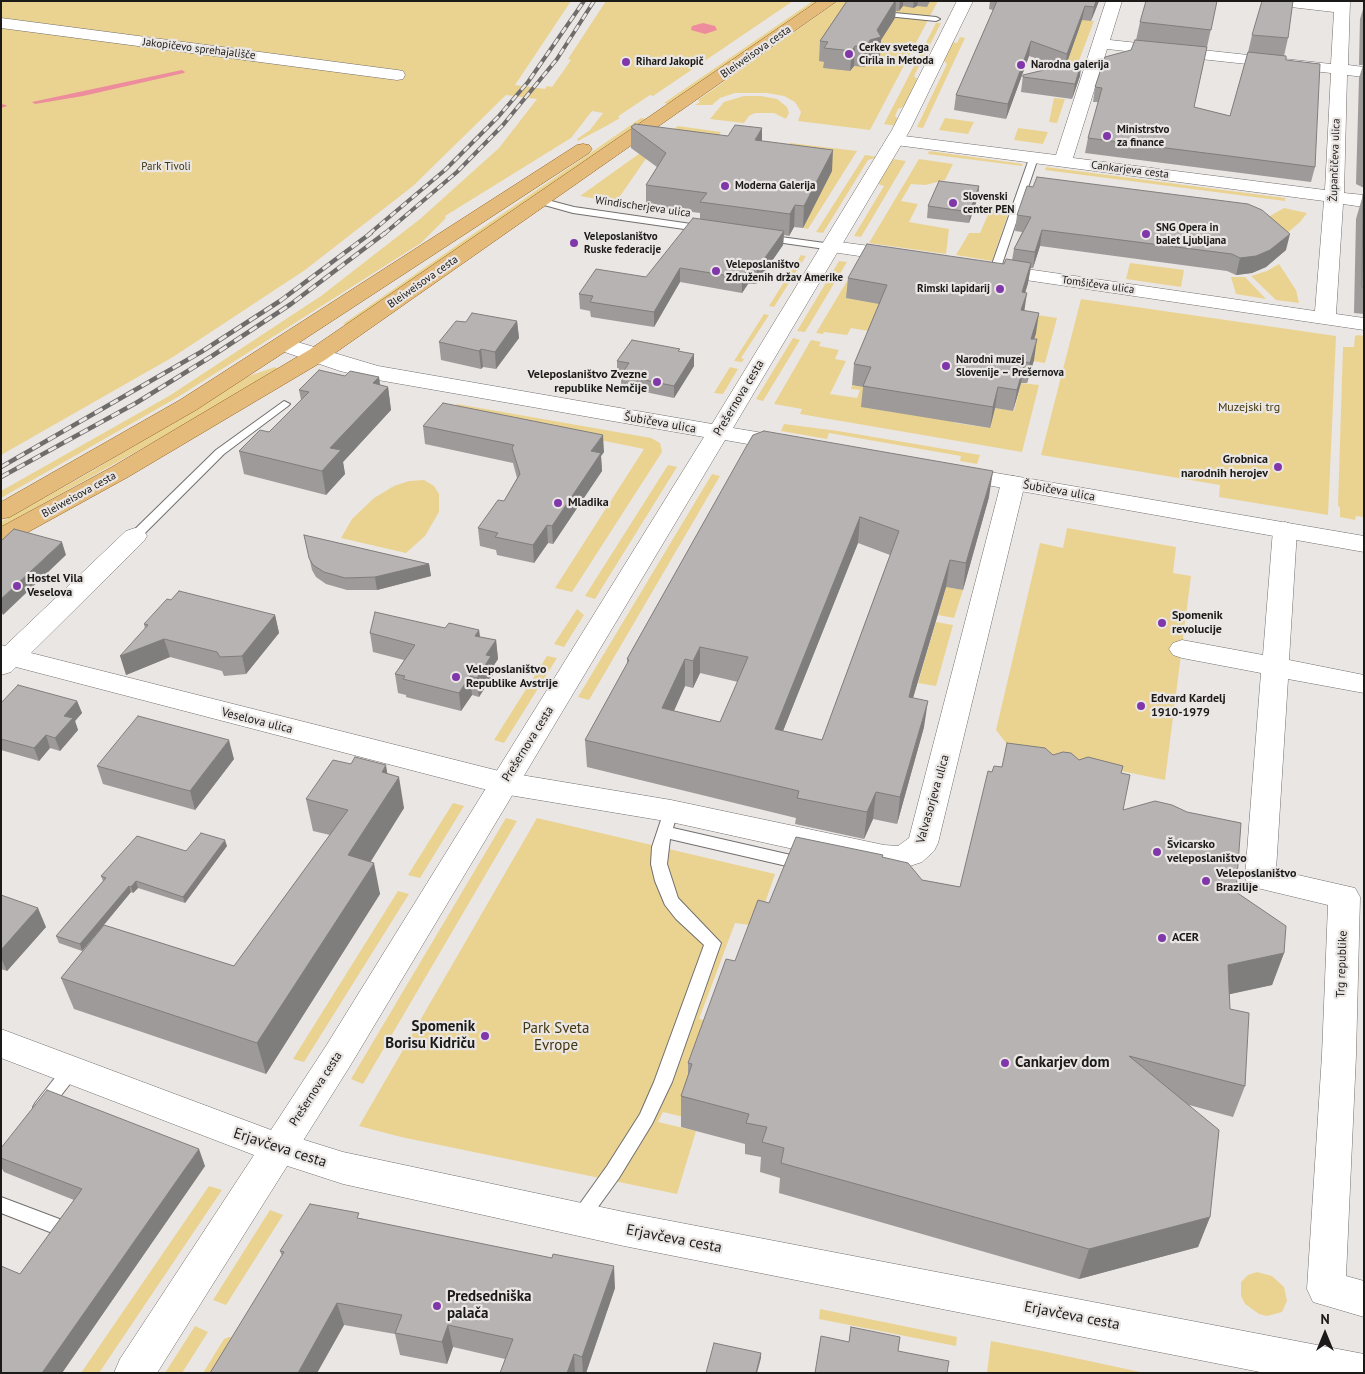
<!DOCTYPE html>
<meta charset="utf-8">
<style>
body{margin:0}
#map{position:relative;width:1365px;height:1374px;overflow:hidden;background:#eae6e4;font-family:"PT Sans",sans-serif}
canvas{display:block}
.frame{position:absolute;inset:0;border:2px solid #1b1a19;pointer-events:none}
.north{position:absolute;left:1300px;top:1309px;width:50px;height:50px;-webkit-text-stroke:4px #eae6e4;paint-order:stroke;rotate:0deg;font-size:14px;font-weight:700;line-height:20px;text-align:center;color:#1b1a19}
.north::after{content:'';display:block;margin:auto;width:18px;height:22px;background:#1b1a19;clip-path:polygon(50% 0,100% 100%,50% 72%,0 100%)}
</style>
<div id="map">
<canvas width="1365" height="1374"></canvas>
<div class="frame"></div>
<div class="north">N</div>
</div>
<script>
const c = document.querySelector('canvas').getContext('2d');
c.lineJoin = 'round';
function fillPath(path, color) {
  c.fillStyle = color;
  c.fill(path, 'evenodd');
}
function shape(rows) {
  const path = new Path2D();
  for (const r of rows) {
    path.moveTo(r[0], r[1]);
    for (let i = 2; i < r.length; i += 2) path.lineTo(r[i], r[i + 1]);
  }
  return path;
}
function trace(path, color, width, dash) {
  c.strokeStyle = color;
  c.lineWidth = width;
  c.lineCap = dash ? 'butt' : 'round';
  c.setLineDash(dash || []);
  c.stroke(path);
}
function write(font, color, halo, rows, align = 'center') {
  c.font = font + ' "PT Sans",sans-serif';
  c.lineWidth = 4.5;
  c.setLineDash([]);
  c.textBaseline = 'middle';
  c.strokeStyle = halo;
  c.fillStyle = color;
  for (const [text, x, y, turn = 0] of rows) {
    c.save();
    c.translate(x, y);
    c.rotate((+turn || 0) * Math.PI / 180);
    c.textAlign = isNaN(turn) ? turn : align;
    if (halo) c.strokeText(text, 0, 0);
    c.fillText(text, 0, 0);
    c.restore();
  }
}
const green = shape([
 [1,1,571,1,515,85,545,89,547,86,552,87,571,60,568,59,606,1,793,1,653,96,650,95,620,115,618,117,620,118,608,125,578,141,577,139,590,130,603,113,592,111,571,138,445,216,446,218,421,243,178,397,1,498,1,491,169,396,321,296,420,219,499,148,537,99,506,95,413,186,305,270,173,357,1,455],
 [813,1,818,1,669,104,664,103],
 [838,1,938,1,870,130,798,121,801,112,795,102,784,96,767,93,735,93,720,98,712,105,695,105,700,102,698,100],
 [1082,20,1094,21,1078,63,1067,71,1070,62,1064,61],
 [936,23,941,23,914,76,918,80,905,106,898,109,895,116,899,120,896,126,884,124],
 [960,37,965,38,923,128,917,127,947,64,943,60,952,42,957,43],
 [744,96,761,96,777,99,787,107,789,113,786,119,774,113,755,113,749,116,744,123,710,119,724,102],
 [1054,98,1065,99,1057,123,1049,122],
 [641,118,647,119,347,325,343,324],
 [945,118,974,122,968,134,939,130],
 [678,126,721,132,707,154,654,147,616,202,608,201,610,197,600,196,597,199,580,196],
 [1018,128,1048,132,1043,144,1014,140],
 [790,143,857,151,808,229,803,228,779,164],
 [929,151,1023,164,1022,166,928,154],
 [865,155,878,157,868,160,823,233,816,232],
 [893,159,906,161,861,237,854,236,884,186,878,184],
 [919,159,953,164,945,180,925,185,911,184,901,201,918,204,909,222,949,229,946,254,869,243],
 [1046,167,1285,198,1285,201,1045,170],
 [991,208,1009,211,992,261,956,255,969,233,980,233],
 [1284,208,1307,213,1300,222,1284,236,1258,223],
 [801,255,806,256,774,307,769,306],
 [839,261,847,262,805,332,797,331],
 [859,261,1028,286,983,291,874,332,851,328,847,335,824,332,823,334,816,333],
 [1130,263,1184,270,1181,287,1126,279],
 [1279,264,1296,290,1299,303,1276,300,1251,276,1267,271],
 [1231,277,1245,277,1266,299,1236,294],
 [1081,299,1336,336,1328,515,1219,497,1220,485,1041,455],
 [1024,313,1057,318,1045,363,1033,361],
 [764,314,769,315,741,358,744,359,742,362,734,361],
 [1358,335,1364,336,1364,517,1356,516,1355,520,1340,517,1340,508,1338,505,1343,347,1354,347,1355,336],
 [793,338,800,340,763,401,756,399],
 [811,340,821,342,819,346,839,350,835,359,846,361,830,394,857,398,860,390,851,389,852,385,869,388,956,423,989,428,995,408,1014,411,1021,383,1039,385,1022,452,800,414,802,409,774,404],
 [275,367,278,369,184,425,1,527,1,522,89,473,249,376],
 [730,367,738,369,723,394,714,393],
 [457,404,651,438,660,443,662,452,572,592,555,588,644,449,453,410],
 [784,424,838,431,980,455,977,464,960,461,961,456,829,433,827,439,781,431],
 [668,465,677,467,595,599,585,596],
 [712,474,720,476,589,700,578,697],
 [424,480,434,486,439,494,439,512,425,536,406,553,341,538,352,519,374,498,394,486,409,481],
 [1067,528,1176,547,1173,573,1191,576,1165,780,1010,748,996,730,1040,543,1063,548],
 [946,587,963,590,954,618,938,615],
 [577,609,584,615,564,647,554,644],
 [936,622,953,625,936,686,918,683],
 [547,656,557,658,504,743,494,740],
 [453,803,464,806,420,878,408,875],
 [506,818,517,821,363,1084,351,1079],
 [537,818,775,874,757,926,735,923,699,1019,713,1023,684,1117,663,1112,658,1122,696,1131,677,1194,401,1137,359,1126],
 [398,891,409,894,304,1062,293,1059],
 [209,1186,222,1190,99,1373,81,1373],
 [270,1210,283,1215,226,1305,213,1300],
 [1257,1272,1272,1276,1284,1287,1287,1301,1282,1312,1267,1316,1259,1314,1245,1304,1241,1296,1241,1282,1248,1275],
 [820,1309,957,1337,956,1346,819,1319],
 [195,1326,208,1332,182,1373,165,1373],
 [229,1337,232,1337,232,1373,203,1373,224,1339],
 [991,1341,1047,1352,1145,1373,987,1373]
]);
const water = shape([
 [703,23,715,26,717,30,705,34,691,30,692,26]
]);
const stream = shape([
 [182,70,185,72,184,73,83,96,35,104,32,102,182,70],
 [1,104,6,105,7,106,1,108,1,104]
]);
const lane = shape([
 [874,11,936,17,940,19,936,21,877,15,874,15,874,11],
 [1030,156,1038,158,1000,270,995,273,991,272,990,270,1030,156],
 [540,198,574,207,705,226,710,229,705,232,573,213,537,203,537,199,540,198],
 [766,235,832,244,837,247,832,250,763,240,761,238,766,235],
 [284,401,290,404,288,406,224,454,139,539,131,539,129,536,131,533,216,450,284,401],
 [671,806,676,807,678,811,673,828,804,858,809,860,812,864,809,868,804,870,670,839,667,864,678,898,721,943,672,1082,652,1124,619,1178,585,1225,578,1227,571,1225,569,1219,607,1166,640,1114,654,1082,704,945,676,919,665,905,655,881,651,864,652,847,664,811,666,807,671,806],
 [71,1063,77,1065,80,1070,77,1075,48,1112,42,1115,36,1112,33,1107,36,1102,65,1065,71,1063],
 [1,1197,62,1220,64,1226,62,1232,55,1234,1,1213,1,1197]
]);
const street = shape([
 [1106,1,1122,1,1110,40,1331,64,1334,12,1282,6,1274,1,1350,1,1348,65,1364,67,1364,77,1347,75,1344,193,1364,195,1364,207,1343,204,1336,314,1364,318,1364,330,985,274,982,270,985,266,992,264,1315,311,1324,201,896,145,890,144,887,140,890,136,896,135,1056,155,1106,1],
 [1107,49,1331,73,1325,190,1073,158,1107,49],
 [1,18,397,70,403,71,405,75,403,79,397,80,1,28,1,18],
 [832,241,900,250,907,252,910,256,907,260,900,262,825,251,822,247,825,243,832,241],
 [1013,476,1021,478,1025,483,938,843,934,851,922,862,898,870,884,869,671,822,503,794,16,667,11,672,1,675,1,645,5,646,126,531,135,528,144,531,147,536,144,541,31,653,503,772,671,800,884,845,898,846,909,838,1001,483,1005,478,1013,476],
 [1285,522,1294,525,1297,530,1289,660,1364,675,1364,693,1288,679,1276,870,1355,888,1360,897,1356,1055,1346,1276,1364,1281,1364,1317,1313,1302,1307,1289,1322,1055,1328,905,1249,886,1245,878,1261,673,1182,658,1173,655,1169,649,1173,643,1182,640,1263,655,1273,530,1276,525,1285,522],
 [279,1132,343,1152,624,1212,1364,1354,1364,1373,1265,1373,624,1246,343,1184,266,1159,261,1148,266,1137,279,1132]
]);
const secondary = shape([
 [957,1,973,1,910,130,733,428,787,437,795,439,799,444,795,449,787,451,725,440,350,1066,157,1373,114,1373,120,1359,254,1155,1,1058,1,1029,271,1130,326,1046,704,437,378,380,340,371,276,349,273,344,276,339,284,338,378,366,712,424,892,130,957,1],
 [955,466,1364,536,1364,552,947,478,943,473,947,468,955,466]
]);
const primary = shape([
 [818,1,837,1,325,360,128,477,10,542,1,545,1,527,112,467,309,350,818,1],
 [583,144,589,145,592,149,589,153,196,410,10,517,1,519,1,502,180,400,577,145,583,144]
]);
const railFar1 = shape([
 [369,234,445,170,498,117,528,82,584,1],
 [384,234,457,172,503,125,557,59,594,1]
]);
const rail = shape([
 [1,467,201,352,280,301,371,233],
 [1,477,136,403,212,356,291,304,385,233]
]);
const wall = shape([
 [847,1,930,1,927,7,917,6,913,8,903,6,899,11,896,11,895,18,881,40,880,56,869,59,864,67,854,66,850,71,823,68,824,62,819,61,820,41],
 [990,1,1099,1,1091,21,1082,20,1066,65,1080,76,1072,99,1021,92,1023,75,1059,66,1029,56,1006,119,954,110,956,95,993,10,989,9],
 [1217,1,1194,107,1230,116,1248,52,1252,35,1288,38,1284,56,1315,167,1311,182,1085,153,1088,138,1098,102,1093,102,1095,87,1131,50,1136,40,1140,22],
 [1364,6,1364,188,1356,184,1359,78,1363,65,1359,65,1360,19],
 [631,127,762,141,832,171,803,228,794,227,789,236,784,235,783,245,756,284,748,284,742,293,680,282,654,327,591,317,590,311,580,309,579,294,646,277,700,219,700,213,646,206,646,185,657,167,631,148],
 [979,186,978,197,969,223,927,218,928,206],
 [1363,195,1364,195,1364,314,1354,313,1356,219],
 [1017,215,1286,250,1266,267,1252,273,1236,275,1227,271,1040,246,1033,268,1031,268,1028,283,1025,293,1024,310,1036,333,1034,339,1034,360,1027,383,1021,383,1013,411,995,408,990,428,861,407,863,387,852,385,854,364,879,304,846,298,848,278,1004,264,1012,260,1014,249,1022,232,1015,231],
 [517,321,519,338,496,369,483,367,481,369,441,360,439,342,466,322],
 [680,352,694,354,694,366,674,398,621,387,621,375,622,373,617,372,617,361],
 [345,376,379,377,380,385,388,387,391,410,343,462,345,474,326,495,244,474,239,451,269,432,301,400,299,390],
 [423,426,604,452,601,456,602,471,553,544,548,543,534,563,497,555,496,550,480,546,478,528,504,501,517,478,513,463,425,444],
 [753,435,989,497,963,590,946,587,913,698,924,727,897,824,873,819,864,839,795,824,796,818,587,767,585,740,627,664,627,659],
 [858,543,890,555,822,740,783,731],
 [700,673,738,682,720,722,674,711,685,686,693,688],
 [304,535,429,564,431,576,377,590,347,590,326,584,316,577,312,570],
 [275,615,279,633,246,674,224,676,222,671,170,657,126,675,145,629,144,624],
 [445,628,479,630,480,637,496,640,498,659,492,668,493,675,479,697,472,695,461,711,406,697,406,695,398,693,395,674,404,660,373,652,370,633],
 [77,701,82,713,75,721,78,730,60,751,50,748,39,761,1,750,1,703],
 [1053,755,1079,760,1121,773,1123,810,1236,892,1284,953,1272,985,1229,994,1230,1009,1245,1086,1233,1117,1189,1105,1210,1217,1198,1247,1079,1279,779,1193,780,1178,760,1172,761,1157,745,1154,745,1144,681,1127,681,1096,688,1075,688,1063,735,961,769,903,883,857,922,880,960,887,992,772,1002,767],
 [234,759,195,810,103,784,97,766],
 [387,774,404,808,370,862,380,894,266,1074,74,1009,61,978,99,931,82,951,59,943,56,936,103,881,101,876,186,851,227,846,185,903,138,888,133,893,131,892,104,925,234,966,330,835,313,831,306,799],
 [1,895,46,927,7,971,1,969],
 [1,1148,205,1166,62,1373,1,1373,20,1274,74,1200,4,1172,1,1167],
 [360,1218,615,1288,586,1373,500,1373,505,1359,453,1347,447,1364,400,1355,395,1334,344,1325,317,1373,210,1373,282,1256,280,1251]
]);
const shadedWall = shape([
 [895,1,896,1,895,18,881,40,880,56,869,59,864,67,866,47],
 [900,1,903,1,903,6,899,11],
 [914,1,918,1,917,6,913,8],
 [1096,1,1099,1,1091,21,1094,7],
 [1085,6,1082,20,1065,68,1067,54],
 [1031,41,1029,56,1006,119,1008,104],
 [855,46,854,66,850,71,852,51],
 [1082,61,1080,76,1072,99,1075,84],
 [762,128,762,149,755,140],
 [833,150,832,171,803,228,804,206],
 [979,186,978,197,969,223,970,212],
 [795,205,794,227,789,236,790,214],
 [1042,230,1040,246,1033,268,1035,252],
 [784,231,783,245,756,284,757,269],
 [1290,234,1286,250,1266,267,1252,273,1236,275,1240,258],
 [1031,263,1028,283,1019,313,1022,292],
 [680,268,680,282,654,327,654,312],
 [748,269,748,284,742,293,742,278],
 [1027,293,1024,313,1021,310],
 [1039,313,1036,333,1028,359,1031,339],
 [517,321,519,338,496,369,495,352],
 [1037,339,1034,360,1027,383,1030,363],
 [481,349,483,367,481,369,479,351],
 [694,354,694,366,674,398,674,386],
 [1025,362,1021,383,1013,411,1017,390],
 [379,377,381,394,388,387,391,410,343,462,345,474,326,495,322,471,330,448,373,383],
 [998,387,995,408,990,428,993,407],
 [603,435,604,452,601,456,602,471,553,544,552,526,591,451],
 [993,471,989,497,963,590,966,563],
 [860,517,858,543,773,756,775,729],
 [547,525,548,543,534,563,533,545],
 [62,542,66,555,3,615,1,611,1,599],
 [950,560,946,587,910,708,909,697,913,681],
 [429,564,431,576,377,590,375,577],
 [275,615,279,633,246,674,242,656],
 [479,630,481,648,475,636],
 [164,639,170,657,126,675,120,656],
 [496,640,498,659,492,668,493,675,479,697,477,678,486,655],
 [700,647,700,673,693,688,693,661],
 [685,659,685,686,663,735,662,708],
 [470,676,472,695,461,711,459,693],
 [77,701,82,713,75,721,78,730,60,751,55,738,64,716],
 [928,701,924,727,897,824,900,797],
 [46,735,50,748,39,761,34,748],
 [229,740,234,759,195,810,190,791],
 [386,765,390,790,399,777,404,808,355,887,348,855,382,772],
 [876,792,873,819,864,839,867,812],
 [225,840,227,846,185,903,183,897],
 [374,863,380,894,266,1074,257,1043],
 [136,881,138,888,133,893,131,887],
 [129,886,131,892,82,951,80,944],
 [38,908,46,927,7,971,1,958,1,950],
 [1284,953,1272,985,1217,997,1228,965],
 [199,1149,205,1166,62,1373,42,1373],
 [1210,1217,1198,1247,1079,1279,1089,1249],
 [614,1266,615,1288,586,1373,583,1373,582,1357],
 [337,1303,344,1325,317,1373,298,1373],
 [448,1325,453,1347,447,1364,442,1342],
 [761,1353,761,1358,757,1373,756,1373],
 [574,1354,575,1373,567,1373]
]);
const building = shape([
 [847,1,895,1,877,30,881,37,870,40,866,47,855,46,852,51,824,48,828,42,820,41,847,1],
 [997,1,1096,1,1094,7,1085,6,1067,54,1031,41,1008,104,956,95,997,1],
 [1146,1,1217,1,1211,30,1140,22,1146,1],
 [1262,1,1293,1,1288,38,1252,35,1262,1],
 [1135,40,1207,47,1194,107,1230,116,1248,52,1286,56,1286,60,1320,64,1315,167,1088,138,1102,88,1095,87,1105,57,1131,50,1135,40],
 [1082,61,1075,84,1023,77,1023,75,1082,61],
 [635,124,728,136,735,125,762,128,755,140,833,150,804,206,795,205,790,214,700,202,707,193,646,185,666,153,631,127,635,124],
 [1037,177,1248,204,1262,210,1290,234,1270,250,1256,256,1240,258,1232,254,1042,230,1035,252,1014,249,1031,217,1017,215,1027,186,1033,187,1037,177],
 [939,181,979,186,970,212,928,206,939,181],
 [1363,195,1364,195,1364,288,1362,287,1363,195],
 [693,218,784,231,757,269,748,269,742,278,680,268,654,312,590,302,593,296,579,294,596,269,646,277,693,218],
 [867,244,1004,264,1006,259,1031,263,1022,292,1027,293,1021,310,1039,313,1031,339,1037,339,1030,363,1025,362,1017,390,998,387,993,407,863,386,871,367,854,364,887,285,848,278,867,244],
 [472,313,517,321,495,352,481,349,479,351,439,342,456,321,466,322,472,313],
 [632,340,680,349,678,351,694,354,674,386,621,375,629,363,617,361,632,340],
 [319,370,345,376,350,371,379,377,373,383,388,387,330,448,341,450,322,471,239,451,260,430,269,432,309,392,299,390,319,370],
 [443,403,603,435,591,451,601,453,552,526,547,525,533,545,495,537,498,533,478,528,498,500,504,501,520,474,512,448,514,445,423,426,443,403],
 [764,431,993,471,966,563,950,560,913,681,909,697,928,701,900,797,876,792,867,812,797,798,799,791,585,740,629,660,627,659,746,447,753,435,764,431],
 [860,517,899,531,822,740,775,729,860,517],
 [700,647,748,657,720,722,662,708,685,659,693,661,700,647],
 [14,529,62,542,1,599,1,541,14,529],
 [304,535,429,564,375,577,345,578,324,572,313,565,309,558,304,535],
 [179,591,275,615,242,656,220,657,217,652,164,639,120,656,148,625,144,624,167,599,171,600,179,591],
 [375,612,445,628,449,623,479,630,475,636,496,640,486,655,491,656,477,678,470,676,459,693,403,679,405,676,395,674,415,645,370,633,375,612],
 [18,685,77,701,64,716,73,718,55,738,46,735,34,748,1,739,1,703,18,685],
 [138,716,229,740,190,791,97,766,138,716],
 [1007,743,1045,748,1053,755,1063,752,1071,753,1079,760,1088,757,1123,766,1121,773,1130,775,1123,810,1155,801,1172,805,1187,812,1241,823,1236,892,1286,926,1284,953,1228,965,1230,1009,1249,1013,1245,1086,1129,1056,1219,1130,1210,1217,1089,1249,781,1163,784,1148,762,1142,767,1127,746,1123,749,1114,681,1096,692,1064,688,1063,726,959,735,961,758,900,769,903,796,837,883,855,882,857,908,863,922,880,960,887,988,771,992,772,994,766,1002,767,1007,743],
 [355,757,386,765,382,772,399,777,348,855,374,863,257,1043,61,978,104,925,234,966,348,810,306,799,333,760,351,764,355,757],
 [201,833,225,840,183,897,136,881,131,887,129,886,80,944,56,936,106,878,101,876,137,836,186,851,201,833],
 [1,895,38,908,1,950,1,895],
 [47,1090,199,1149,42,1373,1,1373,1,1266,20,1274,82,1189,1,1158,1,1148,47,1090],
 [310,1204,359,1213,357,1218,552,1258,553,1254,614,1266,582,1357,574,1354,567,1373,500,1373,513,1339,448,1325,442,1342,395,1333,402,1315,337,1303,298,1373,210,1373,284,1252,280,1251,310,1204],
 [851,1327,900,1337,898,1351,949,1361,947,1373,815,1373,821,1336,849,1342,851,1327],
 [714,1343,761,1353,756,1373,706,1373,714,1343]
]);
const markers = [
 [849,54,5,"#7f37aa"],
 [626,62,5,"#7f37aa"],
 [1021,65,5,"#7f37aa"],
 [1107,136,5,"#7f37aa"],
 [725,186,5,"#7f37aa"],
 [953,203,5,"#7f37aa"],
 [1146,234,5,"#7f37aa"],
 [574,243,5,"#7f37aa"],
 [716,271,5,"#7f37aa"],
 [1000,289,5,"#7f37aa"],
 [946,366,5,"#7f37aa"],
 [657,382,5,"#7f37aa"],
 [1278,467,5,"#7f37aa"],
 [558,503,5,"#7f37aa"],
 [17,586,5,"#7f37aa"],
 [1162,623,5,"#7f37aa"],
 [456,677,5,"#7f37aa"],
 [1141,706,5,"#7f37aa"],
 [1157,852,5,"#7f37aa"],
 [1206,881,5,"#7f37aa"],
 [1162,938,5,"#7f37aa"],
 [485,1036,5,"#7f37aa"],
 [1005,1063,5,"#7f37aa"],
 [437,1306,5,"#7f37aa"]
];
const farPoinames = [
 ["Cerkev svetega",859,48],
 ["Cirila in Metoda",859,61],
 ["Rihard Jakopič",636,62],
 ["Narodna galerija",1031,65],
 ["Ministrstvo",1117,130],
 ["za finance",1117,143],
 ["Moderna Galerija",735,186],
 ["Slovenski",963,197],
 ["center PEN",963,210],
 ["SNG Opera in",1156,228],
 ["balet Ljubljana",1156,241],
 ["Veleposlaništvo",584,237],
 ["Ruske federacije",584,250],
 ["Veleposlaništvo",726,265],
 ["Združenih držav Amerike",726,278],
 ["Rimski lapidarij",990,289,"right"],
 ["Narodni muzej",956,360],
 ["Slovenije – Prešernova",956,373]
];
const farStreetnames = [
 ["Jakopičevo sprehajališče",199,49,7],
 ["Bleiweisova cesta",756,52,-35],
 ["Župančičeva ulica",1335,160,-88],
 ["Cankarjeva cesta",1130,170,7],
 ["Windischerjeva ulica",643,207,8],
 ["Bleiweisova cesta",423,282,-35],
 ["Tomšičeva ulica",1098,285,8],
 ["Bleiweisova cesta",79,495,-29]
];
const farParknames = [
 ["Park Tivoli",166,167]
];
const poiNames = [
 ["Veleposlaništvo Zvezne",647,375,"right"],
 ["republike Nemčije",647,389,"right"],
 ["Grobnica",1268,460,"right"],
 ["narodnih herojev",1268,474,"right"],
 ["Mladika",568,503],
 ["Hostel Vila",27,579],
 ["Veselova",27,593],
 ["Spomenik",1172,616],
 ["revolucije",1172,630],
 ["Veleposlaništvo",466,670],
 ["Republike Avstrije",466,684],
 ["Edvard Kardelj",1151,699],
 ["1910-1979",1151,713],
 ["Švicarsko",1167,845],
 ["veleposlaništvo",1167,859],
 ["Veleposlaništvo",1216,874],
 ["Brazilije",1216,888],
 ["ACER",1172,938]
];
const streetNames = [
 ["Prešernova cesta",739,398,-59],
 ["Šubičeva ulica",660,423,10],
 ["Šubičeva ulica",1059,491,10],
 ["Veselova ulica",257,721,14],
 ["Prešernova cesta",528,744,-58],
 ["Valvasorjeva ulica",933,799,-74],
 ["Trg republike",1342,964,-88],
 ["Prešernova cesta",316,1089,-57]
];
const parkNames = [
 ["Muzejski trg",1249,408]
];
const nearPoinames = [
 ["Spomenik",475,1027,"right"],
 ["Borisu Kidriču",475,1044,"right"],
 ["Cankarjev dom",1015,1063],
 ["Predsedniška",447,1297],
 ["palača",447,1314]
];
const nearParknames = [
 ["Park Sveta",556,1029],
 ["Evrope",556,1046]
];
const nearStreetnames = [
 ["Erjavčeva cesta",280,1148,18],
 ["Erjavčeva cesta",674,1239,11],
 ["Erjavčeva cesta",1072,1316,11]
];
fillPath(green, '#ead391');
fillPath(water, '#ed8c9c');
fillPath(stream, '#ed8c9c');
trace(lane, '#726f6e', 2);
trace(street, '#726f6e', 1);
trace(secondary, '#726f6e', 1);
trace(primary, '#936520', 1);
fillPath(lane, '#fff');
fillPath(street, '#fff');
fillPath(secondary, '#fff');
fillPath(primary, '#e5bb7c');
trace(railFar1, '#6f6d6b', 4);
trace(rail, '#6f6d6b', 4.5);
trace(railFar1, '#eae6e4', 2.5, [7]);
trace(rail, '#eae6e4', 3, [9]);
fillPath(wall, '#9d9a99');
fillPath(shadedWall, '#807d7d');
fillPath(building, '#b7b3b2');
trace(building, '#807d7d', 1);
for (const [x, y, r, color] of markers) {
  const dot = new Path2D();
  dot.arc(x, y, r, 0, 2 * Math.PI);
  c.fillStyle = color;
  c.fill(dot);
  trace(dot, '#eae6e4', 2);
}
write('bold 11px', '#1b1a19', '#eae6e4', farPoinames, 'left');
write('11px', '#1b1a19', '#eae6e4', farStreetnames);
write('11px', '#42350c', '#eae6e4', farParknames);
write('bold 12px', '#1b1a19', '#eae6e4', poiNames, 'left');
write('12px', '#1b1a19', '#eae6e4', streetNames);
write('12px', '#42350c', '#eae6e4', parkNames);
write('bold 15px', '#1b1a19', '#eae6e4', nearPoinames, 'left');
write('15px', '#42350c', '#eae6e4', nearParknames);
write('15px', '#1b1a19', '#eae6e4', nearStreetnames);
</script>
